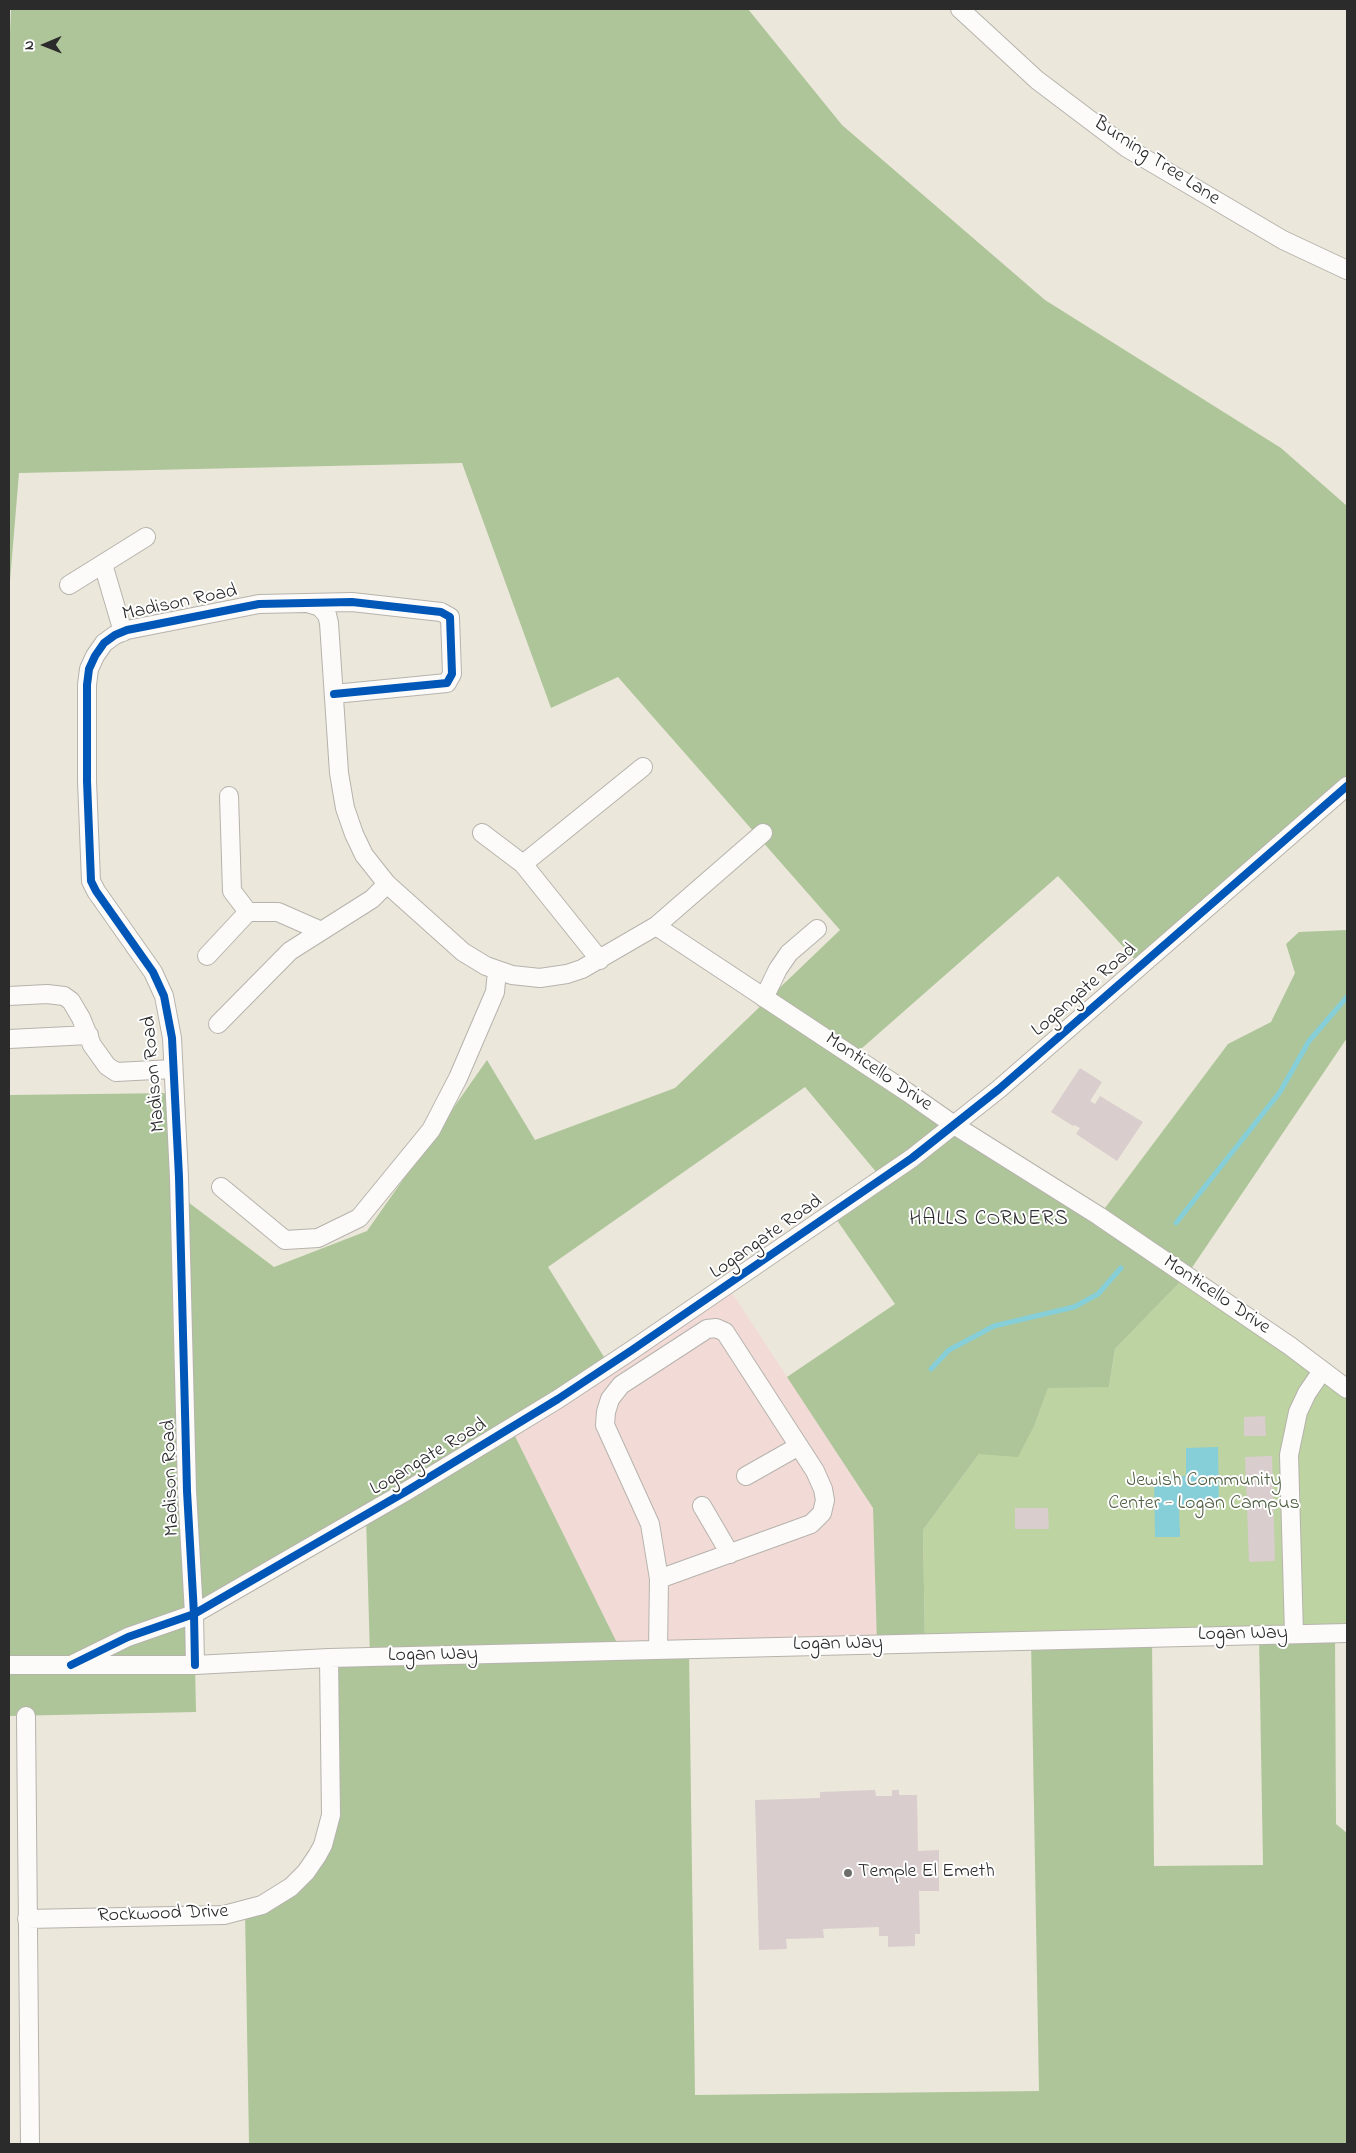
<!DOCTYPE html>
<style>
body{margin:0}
#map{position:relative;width:1356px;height:2153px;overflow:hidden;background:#ece7db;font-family:"Indie Flower",sans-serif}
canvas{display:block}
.frame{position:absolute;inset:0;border:10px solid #2b2b2b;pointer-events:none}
.north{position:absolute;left:20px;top:20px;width:50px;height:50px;-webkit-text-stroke:4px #fff;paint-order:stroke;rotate:269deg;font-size:14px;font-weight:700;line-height:20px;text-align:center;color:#2b2b2b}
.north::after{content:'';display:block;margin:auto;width:18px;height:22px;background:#2b2b2b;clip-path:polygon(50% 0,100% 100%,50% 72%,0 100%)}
</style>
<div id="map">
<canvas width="1356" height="2153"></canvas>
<div class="frame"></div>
<div class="north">N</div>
</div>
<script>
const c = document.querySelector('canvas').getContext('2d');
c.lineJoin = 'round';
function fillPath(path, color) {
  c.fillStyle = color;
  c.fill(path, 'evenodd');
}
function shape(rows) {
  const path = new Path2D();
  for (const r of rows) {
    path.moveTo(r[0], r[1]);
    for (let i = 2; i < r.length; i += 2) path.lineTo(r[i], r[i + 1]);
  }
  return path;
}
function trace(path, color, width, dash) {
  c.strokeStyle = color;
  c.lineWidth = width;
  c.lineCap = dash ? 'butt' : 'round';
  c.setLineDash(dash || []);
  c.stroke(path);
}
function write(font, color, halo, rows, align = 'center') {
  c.font = font + ' "Indie Flower",sans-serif';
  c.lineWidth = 4;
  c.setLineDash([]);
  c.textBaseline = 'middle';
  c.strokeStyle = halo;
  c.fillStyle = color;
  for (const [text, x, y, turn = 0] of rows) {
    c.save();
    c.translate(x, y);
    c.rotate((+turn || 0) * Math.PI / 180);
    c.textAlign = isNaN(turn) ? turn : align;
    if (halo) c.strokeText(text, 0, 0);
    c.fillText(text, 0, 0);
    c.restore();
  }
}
const built = shape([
 [727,1285,873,1508,877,1644,621,1651,511,1428]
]);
const green = shape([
 [1187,1275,1347,1389,1347,1633,925,1643,923,1530,979,1454,1035,1424,1048,1387,1109,1387,1115,1349]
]);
const forest = shape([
 [11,9,748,9,842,125,1045,300,1281,448,1347,506,1347,797,1140,965,1058,876,853,1056,1099,1216,1228,1044,1271,1022,1295,973,1286,944,1299,932,1347,930,1347,1038,1187,1275,1115,1349,1109,1387,1048,1388,1035,1424,1018,1457,979,1454,923,1530,925,1643,877,1644,873,1508,787,1377,895,1304,832,1213,882,1179,805,1087,548,1267,609,1365,511,1428,621,1651,689,1649,695,2095,1039,2091,1031,1640,1152,1637,1154,1866,1263,1865,1259,1635,1335,1633,1336,1824,1347,1833,1347,2144,249,2144,245,1911,262,1905,323,1845,329,1658,370,1657,366,1516,194,1614,196,1712,9,1716,9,1095,175,1093,180,1196,274,1267,367,1231,487,1060,535,1140,675,1088,840,930,618,677,551,708,462,463,19,473,9,593,9,60]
]);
const water = shape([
 [1218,1447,1219,1507,1179,1508,1180,1537,1155,1537,1154,1477,1186,1476,1186,1448]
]);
const stream = shape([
 [1176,1223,1280,1092,1309,1041,1347,997],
 [931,1369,949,1350,994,1326,1074,1307,1098,1294,1121,1268]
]);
const building = shape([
 [1080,1068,1102,1082,1090,1101,1095,1104,1100,1096,1143,1122,1117,1161,1076,1134,1080,1128,1074,1125,1073,1126,1051,1112],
 [1265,1416,1266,1436,1244,1436,1244,1417],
 [1268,1456,1272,1456,1275,1561,1249,1562,1245,1457],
 [1015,1508,1048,1508,1049,1529,1015,1529],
 [875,1790,876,1796,892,1796,892,1790,899,1790,899,1795,917,1795,918,1851,939,1850,939,1891,919,1891,920,1934,915,1934,915,1946,888,1947,888,1936,879,1936,879,1927,823,1929,824,1938,786,1939,787,1949,759,1950,755,1800,820,1798,820,1792]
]);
const minor = shape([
 [960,9,1037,80,1127,148,1283,240,1347,270],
 [103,564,123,632],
 [69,585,146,537],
 [307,603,320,607,327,615,329,623,339,773,345,808,354,834,364,855,387,884,463,952,486,966,512,975,540,978,567,974,582,969,656,926,763,833],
 [229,796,232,891,248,912],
 [482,833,523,864],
 [656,926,907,1092,954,1125,1099,1216,1290,1346,1347,1389],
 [207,956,248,912,278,912,319,930],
 [600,960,523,864,643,767],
 [9,996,47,994,64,996,71,1001,81,1018,92,1045,107,1066,116,1072,173,1069],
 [764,998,778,969,789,953,817,929],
 [218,1024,290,951,372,899,387,884],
 [9,1039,89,1035],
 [221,1187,285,1240,318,1238,359,1218,431,1130,458,1078,495,992,497,971],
 [746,1476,799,1446],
 [702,1506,730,1554],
 [1294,1634,1289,1455,1298,1412,1307,1393,1322,1371],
 [658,1650,659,1579,650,1524,605,1425,606,1412,610,1399,621,1385,707,1329,716,1328,725,1332,815,1471,823,1489,825,1500,822,1513,811,1524,659,1579],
 [9,1665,195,1665,329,1658,1347,1633],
 [71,1665,128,1637,194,1614,187,1491,179,1177,172,1038,164,996,153,972,96,891,91,881,87,781,87,685,89,669,95,656,104,643,115,635,127,630,259,604,352,602,441,612,450,617,452,674,447,683,334,694],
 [195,1665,194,1614,405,1492,558,1399,632,1350,912,1158,999,1089,1347,786],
 [26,1716,30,2144],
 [27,1919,224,1915,262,1905,291,1887,306,1872,317,1856,323,1845,331,1815,329,1658]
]);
const cycleway = shape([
 [71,1665,128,1637,194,1614,187,1491,179,1177,172,1038,164,996,153,972,96,891,91,881,87,781,87,685,89,669,95,656,104,643,115,635,127,630,259,604,352,602,441,612,450,617,452,674,447,683,334,694],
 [195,1665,194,1614,405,1492,558,1399,632,1350,912,1158,999,1089,1347,786]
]);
const markers = [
 [848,1873,5,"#6f6d69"]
];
const streetNames = [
 ["Burning Tree Lane",1156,162,33],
 ["Madison Road",180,604,-12],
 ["Logangate Road",1085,991,-41],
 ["Monticello Drive",878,1073,34],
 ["Madison Road",155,1074,-95],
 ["Logangate Road",767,1238,-35],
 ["Monticello Drive",1216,1296,34],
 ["Logangate Road",429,1458,-31],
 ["Madison Road",172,1478,-92],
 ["Logan Way",1243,1635,-1],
 ["Logan Way",838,1645,-1],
 ["Logan Way",433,1656,-1],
 ["Rockwood Drive",163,1915,-2]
];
const parkNames = [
 ["Jewish Community",1204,1482],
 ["Center - Logan Campus",1204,1505]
];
const poiNames = [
 ["Temple El Emeth",858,1873]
];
const neighbourhoodNames = [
 ["HALLS CORNERS",989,1221]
];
fillPath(built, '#f2dad7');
fillPath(green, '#bdd3a1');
fillPath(forest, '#adc599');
fillPath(water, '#86ced8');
trace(stream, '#86ced8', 5);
fillPath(building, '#d9cdcd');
trace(minor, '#b6b3ac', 20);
trace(minor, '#fcfbfa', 18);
trace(cycleway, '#0057b8', 8);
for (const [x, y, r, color] of markers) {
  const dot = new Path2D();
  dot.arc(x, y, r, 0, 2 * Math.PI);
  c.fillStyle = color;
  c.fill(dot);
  trace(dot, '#fff', 2);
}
write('20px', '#2b2b2b', '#fff', streetNames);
write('20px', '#516044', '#fff', parkNames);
write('20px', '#2b2b2b', '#fff', poiNames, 'left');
c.letterSpacing = '1px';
write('21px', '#2b2b2b', '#fff', neighbourhoodNames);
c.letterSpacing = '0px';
</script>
